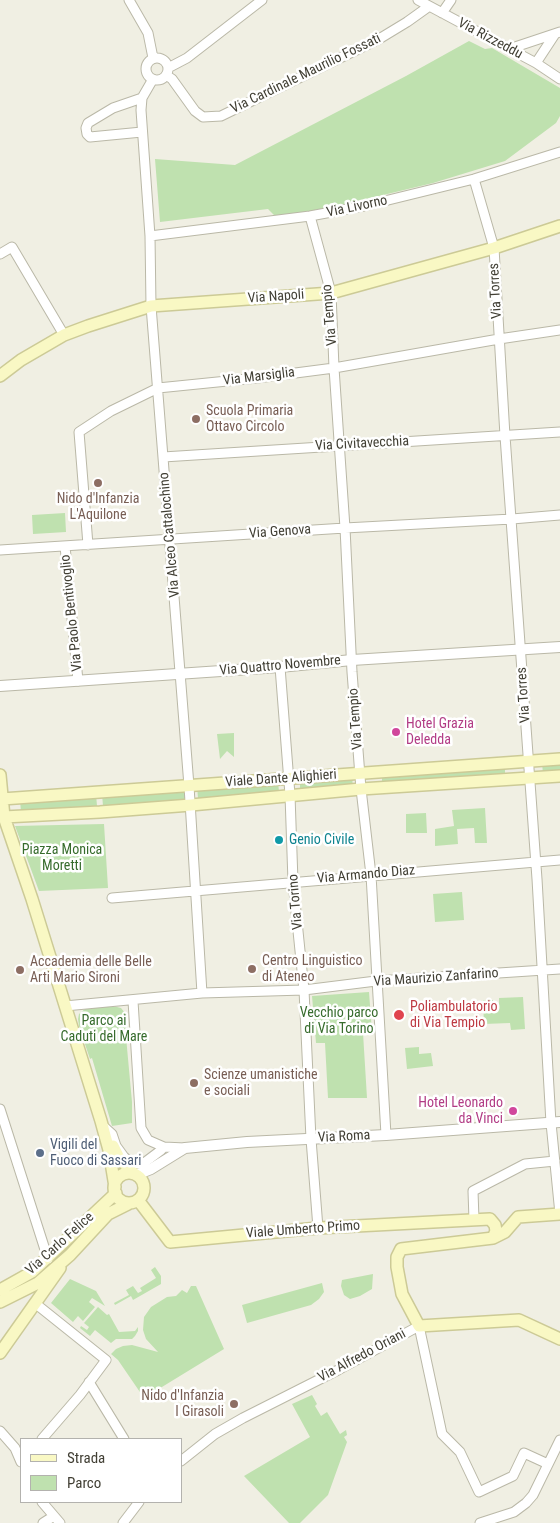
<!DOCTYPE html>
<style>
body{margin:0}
#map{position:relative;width:560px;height:1523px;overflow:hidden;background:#f0efe3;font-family:"Roboto Condensed",sans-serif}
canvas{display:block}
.legend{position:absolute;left:20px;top:1438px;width:162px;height:65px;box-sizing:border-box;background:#fff;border:1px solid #b3b2ae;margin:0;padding:6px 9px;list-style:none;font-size:15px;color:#413f34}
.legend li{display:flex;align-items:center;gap:10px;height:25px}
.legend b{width:25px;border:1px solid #b3b2ae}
</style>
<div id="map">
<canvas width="560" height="1523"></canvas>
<ul class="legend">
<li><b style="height:6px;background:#f9f8c4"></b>Strada</li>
<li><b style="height:14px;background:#bfe1af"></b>Parco</li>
</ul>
</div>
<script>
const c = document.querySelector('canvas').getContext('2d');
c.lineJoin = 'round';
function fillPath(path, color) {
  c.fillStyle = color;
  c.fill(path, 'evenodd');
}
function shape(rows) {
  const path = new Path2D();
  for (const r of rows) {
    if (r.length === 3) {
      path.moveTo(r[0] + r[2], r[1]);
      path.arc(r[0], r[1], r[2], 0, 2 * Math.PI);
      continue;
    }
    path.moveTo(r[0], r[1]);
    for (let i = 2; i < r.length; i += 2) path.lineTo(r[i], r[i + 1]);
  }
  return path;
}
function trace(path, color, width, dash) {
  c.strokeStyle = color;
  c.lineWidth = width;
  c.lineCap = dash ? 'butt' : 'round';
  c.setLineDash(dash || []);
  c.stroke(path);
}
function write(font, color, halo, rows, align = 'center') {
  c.font = font + ' "Roboto Condensed",sans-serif';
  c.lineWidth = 5;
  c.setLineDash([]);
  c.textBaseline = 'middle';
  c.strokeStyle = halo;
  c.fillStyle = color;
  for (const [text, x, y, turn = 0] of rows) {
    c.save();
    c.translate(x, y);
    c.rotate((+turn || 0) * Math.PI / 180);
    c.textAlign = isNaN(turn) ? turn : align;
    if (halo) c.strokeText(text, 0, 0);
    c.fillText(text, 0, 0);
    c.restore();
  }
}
const green = shape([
 [469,41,485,49,492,48,560,88,560,116,556,123,505,161,433,183,354,202,277,218,268,209,160,222,155,159,235,165,406,76],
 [65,513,66,532,33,534,32,515],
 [234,733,234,757,227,751,220,759,217,734],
 [560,762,560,773,543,774,542,763],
 [505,766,505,776,382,783,382,773],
 [352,777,353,787,300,791,300,781],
 [278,781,279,792,198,798,197,787],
 [185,789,186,801,103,806,102,794],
 [96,794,97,806,21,812,20,800],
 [485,808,487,843,475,843,474,828,457,829,458,844,435,846,435,829,454,826,452,810],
 [426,813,427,833,406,833,406,814],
 [104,824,108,888,39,891,15,826],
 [462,892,464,920,435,922,433,894],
 [369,992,372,1032,363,1033,367,1098,328,1098,325,1043,316,1043,312,996],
 [523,997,525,1029,511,1030,510,1023,484,1024,483,1000,493,1000,494,1009,499,1009,499,998],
 [113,1006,121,1008,125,1013,126,1037,132,1102,132,1123,112,1126,92,1058,90,1059,79,1026,78,1019,79,1014,85,1009],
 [419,1047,419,1054,431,1053,433,1066,407,1069,405,1048],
 [155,1267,161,1276,161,1284,133,1300,131,1296,115,1305,114,1303,129,1295,126,1290,133,1286,138,1293,142,1291,140,1288,156,1278,151,1270],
 [373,1274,372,1289,360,1296,350,1299,344,1295,341,1286,342,1280],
 [70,1279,96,1291,105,1306,92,1298,89,1302,95,1307,83,1321,78,1316,73,1322,51,1303],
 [322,1283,324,1292,319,1299,311,1305,247,1323,242,1305],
 [191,1286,196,1286,224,1349,144,1398,118,1360,111,1354,116,1349,123,1346,132,1345,158,1352,146,1339,143,1330,144,1317,151,1307,167,1297,176,1296,182,1290,187,1293],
 [98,1307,107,1315,109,1314,119,1332,135,1331,138,1327,138,1331,135,1336,132,1339,116,1339,111,1343,95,1330,90,1336,80,1328,81,1326,87,1330,89,1327,84,1323],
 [312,1395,317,1404,315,1406,321,1416,327,1412,340,1434,346,1430,347,1435,344,1437,347,1442,328,1495,300,1523,289,1523,244,1476,310,1437,292,1404]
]);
const minor = shape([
 [129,0,148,33,153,58],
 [418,0,536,63,560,79],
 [442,13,451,0],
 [509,49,560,32],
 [157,69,11],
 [536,63,555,34],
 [168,68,187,58,262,0],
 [166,75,172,79,195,111,203,117,221,116,379,39,407,22,428,7],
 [153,79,142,98,141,110,150,236,151,306,189,786,202,993],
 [142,98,113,108,88,123,86,128,87,134,90,137,142,132],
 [474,179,494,248,505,436,537,879,551,1123,560,1214],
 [310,216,331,293,334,368,345,528,352,672,361,789,371,875,386,1135],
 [150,236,310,216,364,206,474,179,560,152],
 [0,254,12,247,64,335],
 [163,457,560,432],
 [88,545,79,432,111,411,158,388,257,378,334,368,499,339,560,330],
 [65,546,78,681],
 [0,550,345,528,512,519,560,515],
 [280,667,290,795,293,882,304,990,311,1139,318,1228],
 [112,898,560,860],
 [133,1001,141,1128,148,1140,164,1147,185,1148],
 [65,1006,202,993,304,990,376,981,560,969],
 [0,1109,48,1259],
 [102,1125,112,1134,116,1146,124,1157,132,1163,138,1164,144,1163,160,1151,164,1147],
 [474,1220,473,1191,525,1164,555,1161],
 [36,1304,106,1360,80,1395,42,1439],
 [89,1382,124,1439],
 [0,1431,15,1448,21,1462],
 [181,1461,215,1434,243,1418,338,1370,419,1326,442,1434,460,1452,479,1492,513,1476,524,1453,548,1464],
 [42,1502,60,1523],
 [43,1523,54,1516],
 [123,1523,139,1502],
 [480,1523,514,1512,526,1503,533,1495,560,1440]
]);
const tertiary = shape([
 [0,686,280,667,352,660,560,647],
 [136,1175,151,1169,185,1148,247,1142,386,1135,560,1122]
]);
const secondary = shape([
 [0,376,21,360,64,335,88,326,151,306,331,293,494,248,560,226],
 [0,775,4,817,32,899,101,1121,109,1150,115,1187],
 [2,799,560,759],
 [4,817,100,812,191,805,361,789,560,776],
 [113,1146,119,1158,134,1174],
 [129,1188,15],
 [138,1200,170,1242,318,1228,490,1219,495,1225,496,1231,493,1238],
 [560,1214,518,1217,505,1232,493,1238,401,1249,397,1257,397,1267,402,1294,419,1326,519,1320,560,1339],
 [0,1290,32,1272,116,1193],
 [0,1302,38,1283,70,1255,108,1214,130,1203],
 [0,1353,60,1268]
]);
const markers = [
 [196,419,5,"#8d6e63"],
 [98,483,5,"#8d6e63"],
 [396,732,5,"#d1479c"],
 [279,840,5,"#0f9aa8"],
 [252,969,5,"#8d6e63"],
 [20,970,5,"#8d6e63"],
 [399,1015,6,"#e0444e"],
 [194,1083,5,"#8d6e63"],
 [513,1111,5,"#d1479c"],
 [40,1153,5,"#5c6f8a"],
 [234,1404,5,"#8d6e63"]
];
const streetNames = [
 ["Via Rizzeddu",490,39,28],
 ["Via Cardinale Maurilio Fossati",306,74,-26],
 ["Via Livorno",357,207,-12],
 ["Via Torres",496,291,-93],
 ["Via Napoli",276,297,-4],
 ["Via Tempio",330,315,-95],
 ["Via Marsiglia",259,377,-7],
 ["Via Civitavecchia",362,444,-3],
 ["Via Genova",280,532,-4],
 ["Via Alceo Cattalochino",170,535,-95],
 ["Via Paolo Bentivoglio",72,613,-96],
 ["Via Quattro Novembre",280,666,-5],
 ["Via Torres",524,695,-94],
 ["Via Tempio",356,719,-94],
 ["Viale Dante Alighieri",281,779,-4],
 ["Via Armando Diaz",366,875,-5],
 ["Via Torino",296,902,-95],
 ["Via Maurizio Zanfarino",436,978,-4],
 ["Via Roma",344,1137,-3],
 ["Viale Umberto Primo",303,1230,-4],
 ["Via Carlo Felice",60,1244,-42],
 ["Via Alfredo Oriani",362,1356,-28]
];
const educationNames = [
 ["Scuola Primaria",206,411],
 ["Ottavo Circolo",206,427],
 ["Nido d'Infanzia",98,499,"center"],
 ["L'Aquilone",98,515,"center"],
 ["Centro Linguistico",262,961],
 ["di Ateneo",262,977],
 ["Accademia delle Belle",30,962],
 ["Arti Mario Sironi",30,978],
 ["Scienze umanistiche",204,1075],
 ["e sociali",204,1091],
 ["Nido d'Infanzia",224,1396,"right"],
 ["I Girasoli",224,1412,"right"]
];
const hotelNames = [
 ["Hotel Grazia",406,724],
 ["Deledda",406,740],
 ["Hotel Leonardo",503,1103,"right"],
 ["da Vinci",503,1119,"right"]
];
const cultureNames = [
 ["Genio Civile",289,840]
];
const parkNames = [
 ["Piazza Monica",62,850],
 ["Moretti",62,866],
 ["Vecchio parco",339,1013],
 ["di Via Torino",339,1029],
 ["Parco ai",104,1021],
 ["Caduti del Mare",104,1037]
];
const healthNames = [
 ["Poliambulatorio",410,1007],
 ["di Via Tempio",410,1023]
];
const serviceNames = [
 ["Vigili del",50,1145],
 ["Fuoco di Sassari",50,1161]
];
fillPath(green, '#bfe1af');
trace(minor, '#bab8a7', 11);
trace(tertiary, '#bab8a7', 12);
trace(secondary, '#ccca96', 14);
trace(minor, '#fff', 9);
trace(tertiary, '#fff', 10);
trace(secondary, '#f9f8c4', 11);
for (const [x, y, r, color] of markers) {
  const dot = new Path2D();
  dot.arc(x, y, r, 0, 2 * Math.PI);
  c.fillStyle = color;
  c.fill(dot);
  trace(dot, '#fff', 2);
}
write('14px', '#413f34', '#fff', streetNames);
write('14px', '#785e54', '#fff', educationNames, 'left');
write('14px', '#b23c85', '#fff', hotelNames, 'left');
write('14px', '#0d838f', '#fff', cultureNames, 'left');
write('14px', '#376c2d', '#fff', parkNames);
write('14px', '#be3a42', '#fff', healthNames, 'left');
write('14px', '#4e5e75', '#fff', serviceNames, 'left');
</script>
